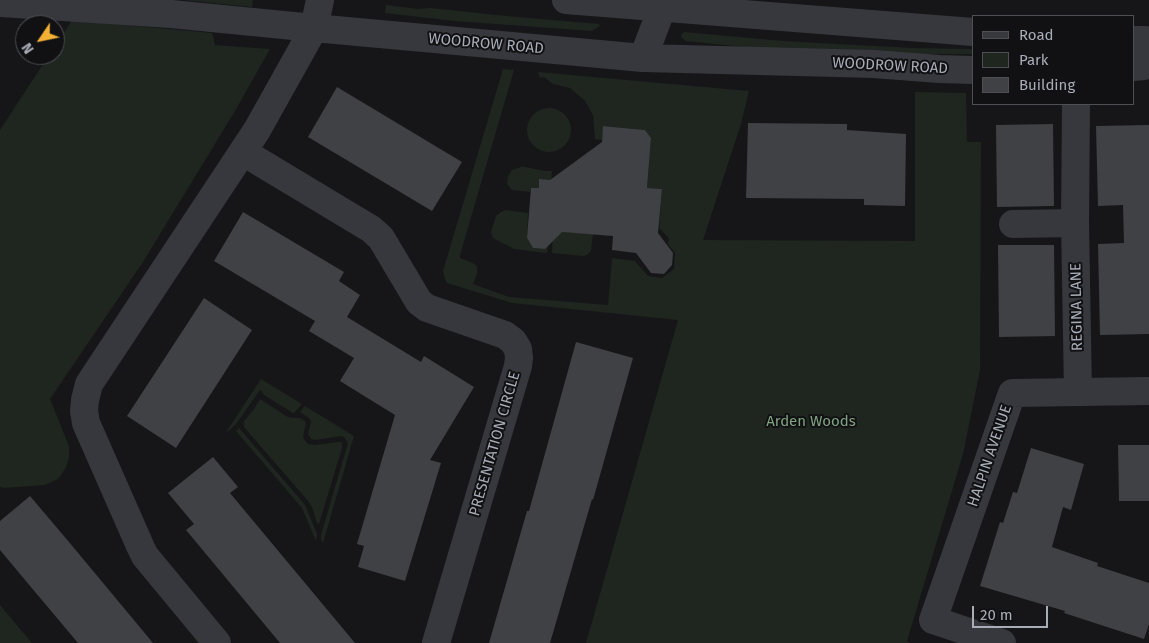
<!DOCTYPE html>
<style>
body{margin:0}
#map{position:relative;width:1149px;height:643px;overflow:hidden;background:#161618;font-family:"Fira Sans",sans-serif}
canvas{display:block}
.legend{position:absolute;left:972px;top:15px;width:162px;height:90px;box-sizing:border-box;background:#111113;border:1px solid #4d4f55;margin:0;padding:6px 9px;list-style:none;font-size:15px;color:#a8adb8}
.legend li{display:flex;align-items:center;gap:10px;height:25px}
.legend b{width:25px;border:1px solid #4d4f55}
.north{position:absolute;left:15px;top:15px;width:50px;height:50px;box-sizing:border-box;background:#111113;border:1px solid #4d4f55;border-radius:50%;rotate:236deg;font-size:14px;font-weight:700;line-height:20px;text-align:center;color:#a8adb8}
.north::after{content:'';display:block;margin:auto;width:18px;height:22px;background:#f2b134;clip-path:polygon(50% 0,100% 100%,50% 72%,0 100%)}
.scale{position:absolute;left:972px;top:606px;width:76px;height:22px;box-sizing:border-box;border:2px solid #a8adb8;border-top:0;padding-left:6px;font-size:15px;line-height:18px;white-space:nowrap;color:#a8adb8;-webkit-text-stroke:4px #111113;paint-order:stroke}
</style>
<div id="map">
<canvas width="1149" height="643"></canvas>
<ul class="legend">
<li><b style="height:6px;background:#37383d"></b>Road</li>
<li><b style="height:14px;background:#1e261f"></b>Park</li>
<li><b style="height:14px;background:#404145"></b>Building</li>
</ul>
<div class="north">N</div>
<div class="scale">20 m</div>
</div>
<script>
const c = document.querySelector('canvas').getContext('2d');
c.lineJoin = 'round';
function fillPath(path, color) {
  c.fillStyle = color;
  c.fill(path, 'evenodd');
}
function shape(rows) {
  const path = new Path2D();
  for (const r of rows) {
    if (r.length === 3) {
      path.moveTo(r[0] + r[2], r[1]);
      path.arc(r[0], r[1], r[2], 0, 2 * Math.PI);
      continue;
    }
    path.moveTo(r[0], r[1]);
    for (let i = 2; i < r.length; i += 2) path.lineTo(r[i], r[i + 1]);
  }
  return path;
}
function trace(path, color, width, dash) {
  c.strokeStyle = color;
  c.lineWidth = width;
  c.lineCap = dash ? 'butt' : 'round';
  c.setLineDash(dash || []);
  c.stroke(path);
}
function write(font, color, halo, rows, align = 'center') {
  c.font = font + ' "Fira Sans",sans-serif';
  c.lineWidth = 4;
  c.setLineDash([]);
  c.textBaseline = 'middle';
  c.strokeStyle = halo;
  c.fillStyle = color;
  for (const [text, x, y, turn = 0] of rows) {
    c.save();
    c.translate(x, y);
    c.rotate((+turn || 0) * Math.PI / 180);
    c.textAlign = isNaN(turn) ? turn : align;
    if (halo) c.strokeText(text, 0, 0);
    c.fillText(text, 0, 0);
    c.restore();
  }
}
const green = shape([
 [183,0,253,0,252,7],
 [386,5,418,9,431,8,506,16,599,24,600,26,592,31,455,21,385,13],
 [72,20,212,33,215,45,270,49,235,111,143,262,50,399,69,446,69,458,65,469,58,479,45,485,4,488,0,487,0,130,49,55,55,55,55,47],
 [684,32,783,41,912,48,973,49,973,54,920,54,753,48,686,41,682,38,681,35],
 [503,69,514,70,460,255,460,258,473,263,477,266,477,274,473,284,509,297,608,305,612,258,635,261,648,276,662,278,674,269,675,253,668,244,669,238,659,228,662,189,647,188,651,138,645,130,604,126,602,140,595,139,593,115,585,101,570,88,553,84,544,77,540,78,538,72,749,91,741,124,703,240,915,241,915,92,966,93,967,142,981,142,980,370,963,454,907,641,911,643,586,643,678,320,512,303,447,283,445,279,443,271],
 [549,130,22],
 [521,167,525,167,545,171,552,171,551,181,540,179,539,188,531,188,530,192,512,190,507,184,508,176,512,170],
 [506,210,528,213,527,238,533,248,545,249,548,246,547,253,514,249,493,238,491,232,496,216,501,212],
 [553,231,593,234,591,251,587,255,582,256,552,253],
 [261,379,302,404,294,413,293,413,264,395,261,390,260,390,236,424,225,434],
 [260,399,288,417,293,418,300,418,305,421,306,423,303,436,304,439,308,444,315,445,338,442,341,442,342,443,342,448,319,524,317,523,312,507,309,502,244,427,244,421,254,409],
 [305,406,354,436,323,543,321,539,321,535,348,443,345,438,341,436,316,440,311,439,308,434,311,422,310,419,300,412],
 [239,428,305,505,317,534,316,541,302,508,236,431],
 [0,605,32,643,0,643]
]);
const building = shape([
 [337,87,462,162,432,211,308,137],
 [748,123,847,124,847,130,906,134,905,206,864,205,864,199,746,198],
 [1053,124,1054,206,997,207,996,125],
 [1149,125,1149,334,1100,335,1098,244,1124,243,1123,205,1098,206,1096,126],
 [603,126,645,130,651,138,647,188,662,189,658,233,673,253,672,265,664,274,651,273,636,253,612,250,613,236,562,232,545,249,533,248,527,238,531,188,539,188,539,179,550,180,602,142],
 [243,212,344,272,339,281,360,295,347,317,421,362,424,356,474,387,430,460,441,463,405,581,358,567,364,546,357,544,395,415,340,381,354,358,309,331,315,321,214,261],
 [998,245,1054,245,1055,336,999,337],
 [204,298,252,330,176,448,127,416],
 [576,342,633,358,593,500,592,499,550,643,489,643,527,511,529,511],
 [1118,445,1149,445,1149,501,1119,501],
 [1031,448,1084,464,1071,510,1063,507,1052,547,1098,563,1097,566,1149,583,1149,624,1144,639,1064,613,1065,611,980,586,1000,522,1003,523,1013,492,1017,493],
 [213,457,238,487,230,493,355,643,280,643,186,530,194,524,168,493],
 [30,496,69,542,153,643,78,643,20,574,0,550,0,521]
]);
const minor = shape([
 [566,0,973,32],
 [0,3,171,14,314,28,643,58,874,64,939,69,973,70],
 [1133,40,1145,40,1149,42],
 [643,58,665,0],
 [1133,67,1144,66,1149,64],
 [1076,104,1075,223,1078,392],
 [243,152,371,229,381,238,419,302,427,308,505,335,513,341,518,349,519,358,518,366,436,643],
 [1013,224,1075,223],
 [217,643,145,556,141,548,86,423,84,411,85,400,89,384,257,130,314,28,320,0],
 [1002,643,933,620,1012,393,1149,391]
]);
const streetNames = [
 ["WOODROW ROAD",486,44,5],
 ["WOODROW ROAD",890,66,3],
 ["REGINA LANE",1077,307,-91],
 ["PRESENTATION CIRCLE",495,444,-74],
 ["HALPIN AVENUE",990,456,-71]
];
const parkNames = [
 ["Arden Woods",811,422]
];
fillPath(green, '#1e261f');
fillPath(building, '#404145');
trace(minor, '#37383d', 28);
write('15px', '#a8adb8', '#111113', streetNames);
write('15px', '#7fa381', '#111113', parkNames);
</script>
